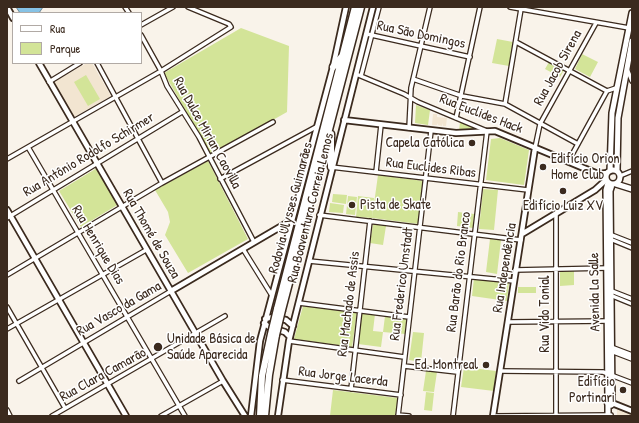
<!DOCTYPE html>
<meta charset="utf-8">
<style>
body{margin:0}
#map{position:relative;width:639px;height:423px;overflow:hidden;background:#f9f3ea;font-family:"Patrick Hand",sans-serif}
canvas{display:block}
.frame{position:absolute;inset:0;border:8px solid #3b2a1e;pointer-events:none}
.legend{position:absolute;left:12px;top:12px;width:130px;height:52px;box-sizing:border-box;background:#fff;border:1px solid #b1aaa5;margin:0;padding:5px 7px;list-style:none;font-size:12px;color:#3b2a1e}
.legend li{display:flex;align-items:center;gap:8px;height:20px}
.legend b{width:20px;border:1px solid #b1aaa5}
</style>
<div id="map">
<canvas width="639" height="423"></canvas>
<div class="frame"></div>
<ul class="legend">
<li><b style="height:5px;background:#fff"></b>Rua</li>
<li><b style="height:11px;background:#d3e498"></b>Parque</li>
</ul>
</div>
<script>
const c = document.querySelector('canvas').getContext('2d');
c.lineJoin = 'round';
function fillPath(path, color) {
  c.fillStyle = color;
  c.fill(path, 'evenodd');
}
function shape(rows) {
  const path = new Path2D();
  for (const r of rows) {
    if (r.length === 3) {
      path.moveTo(r[0] + r[2], r[1]);
      path.arc(r[0], r[1], r[2], 0, 2 * Math.PI);
      continue;
    }
    path.moveTo(r[0], r[1]);
    for (let i = 2; i < r.length; i += 2) path.lineTo(r[i], r[i + 1]);
  }
  return path;
}
function trace(path, color, width, dash) {
  c.strokeStyle = color;
  c.lineWidth = width;
  c.lineCap = dash ? 'butt' : 'round';
  c.setLineDash(dash || []);
  c.stroke(path);
}
function write(font, color, halo, rows, align = 'center') {
  c.font = font + ' "Patrick Hand",sans-serif';
  c.lineWidth = 3;
  c.setLineDash([]);
  c.textBaseline = 'middle';
  c.strokeStyle = halo;
  c.fillStyle = color;
  for (const [text, x, y, turn = 0] of rows) {
    c.save();
    c.translate(x, y);
    c.rotate((+turn || 0) * Math.PI / 180);
    c.textAlign = isNaN(turn) ? turn : align;
    if (halo) c.strokeText(text, 0, 0);
    c.fillText(text, 0, 0);
    c.restore();
  }
}
const built = shape([
 [87,63,92,63,111,96,74,117,54,82],
 [433,114,437,114,437,117,447,118,446,126,443,126,442,123,442,126,438,125,438,123,437,125,432,125],
 [617,408,632,415,632,416,617,416]
]);
const green = shape([
 [241,28,289,46,287,112,211,155,164,73],
 [497,39,513,42,509,66,492,63],
 [582,54,598,62,590,77,575,69],
 [549,62,564,70,560,77,545,69],
 [86,75,100,99,88,106,74,82],
 [416,105,430,110,428,125,415,123],
 [460,122,486,131,459,131],
 [500,138,529,150,524,185,486,180,491,139],
 [208,161,248,239,188,273,165,235,170,222,168,212,155,190],
 [97,168,119,204,81,227,59,191],
 [378,175,424,181,419,224,372,218],
 [483,189,498,190,494,230,479,229],
 [333,194,347,195,346,204,332,202],
 [348,196,357,197,355,215,346,214],
 [358,196,374,198,372,218,356,217],
 [330,203,344,205,343,213,329,212],
 [458,212,474,214,473,228,457,226],
 [373,224,386,226,383,245,370,243],
 [490,239,501,240,497,274,486,272],
 [560,270,574,270,574,285,560,286],
 [474,278,509,283,507,301,472,296],
 [518,287,536,287,536,293,518,293],
 [303,306,357,313,352,347,294,339],
 [362,313,375,314,373,331,383,332,385,316,407,318,405,334,383,332,381,347,358,344],
 [413,332,424,333,421,362,409,360],
 [464,367,496,371,494,391,461,387],
 [426,371,437,372,434,392,423,391],
 [333,390,398,398,395,416,330,416],
 [426,392,434,393,432,411,424,410]
]);
const water = shape([
 [16,7,43,7,39,13,20,13,16,7]
]);
const minor = shape([
 [125,7,129,13],
 [510,7,629,28],
 [141,25,173,7],
 [367,34,470,57],
 [141,35,161,71,167,86,199,137,254,242],
 [516,42,607,91],
 [97,63,162,183],
 [627,69,632,81],
 [356,74,404,94,418,102,487,131,453,416],
 [361,76,379,7],
 [413,79,462,96,505,104,578,144],
 [49,82,80,63],
 [505,104,521,9],
 [456,118,480,7],
 [409,128,411,88,430,7],
 [28,147,185,416],
 [535,148,540,124,596,23],
 [7,159,161,71,231,27,229,24,188,7],
 [568,162,607,91,616,88],
 [331,167,528,190],
 [376,172,381,125],
 [620,176,632,171],
 [220,179,316,127],
 [319,215,521,240],
 [7,218,182,112],
 [609,234,632,243],
 [610,239,632,248],
 [243,249,271,294],
 [309,261,514,281],
 [515,270,608,268],
 [7,275,162,183,273,122],
 [609,290,632,299],
 [610,295,632,304],
 [299,303,409,317],
 [7,307,65,408],
 [508,322,609,321],
 [7,329,146,250],
 [289,341,404,357],
 [611,347,632,355],
 [611,351,632,359],
 [404,366,457,372],
 [500,371,603,372,632,383],
 [282,380,401,395],
 [19,381,171,291],
 [351,389,370,221],
 [7,410,10,416],
 [398,415,409,416],
 [52,416,225,316],
 [161,416,223,381],
 [398,416,431,131],
 [496,416,611,415],
 [556,416,556,213]
]);
const tertiary = shape([
 [7,7,13,18],
 [39,63,223,381,245,416],
 [344,120,456,133,495,131,598,174,606,180],
 [598,174,607,173],
 [7,210,126,416],
 [522,234,595,190,606,180],
 [171,291,292,220],
 [265,319,273,317,286,320,293,326],
 [264,323,269,327,285,332,290,337],
 [612,403,632,411],
 [251,416,260,341,333,67,346,7],
 [278,416,289,341,373,7],
 [493,416,535,148]
]);
const secondary = shape([
 [613,177,7],
 [610,171,612,113,632,13],
 [617,171,618,118,632,41],
 [616,184,632,189],
 [610,403,2.5],
 [608,401,606,190,608,183],
 [612,402,610,191,612,185],
 [608,416,608,405]
]);
const trunk = shape([
 [333,67,343,55],
 [331,134,331,167],
 [277,309,355,7],
 [282,310,361,7],
 [260,416,262,376,271,334],
 [265,416,269,375,276,335]
]);
const trunkBridge = shape([
 [271,334,277,309],
 [276,335,282,310]
]);
const markers = [
 [472,143,4,"#3b2a1e"],
 [543,167,4,"#3b2a1e"],
 [563,191,4,"#3b2a1e"],
 [352,205,4,"#3b2a1e"],
 [158,347,5,"#3b2a1e"],
 [486,365,4,"#3b2a1e"],
 [623,390,4,"#3b2a1e"]
];
const streetNames = [
 ["Rua São Domingos",421,35,12],
 ["Rua Jacob Sirena",558,68,-61],
 ["Rua Euclides Hack",481,114,21],
 ["Rua Dulce Mirian Caovilla",207,133,61],
 ["Rua Antônio Rodolfo Schirmer",89,155,-31],
 ["Rua Euclides Ribas",431,168,7],
 ["Rodovia Ulysses Guimarães",291,208,-75],
 ["Rua Boaventura Correia Lemos",311,208,-76],
 ["Rua Thomé de Souza",151,234,60],
 ["Rua Henrique Dias",98,245,59],
 ["Rua Independência",505,268,-81],
 ["Rua Barão do Rio Branco",459,272,-83],
 ["Rua Frederico Umstadt",402,284,-83],
 ["Avenida La Salle",595,292,-91],
 ["Rua Machado de Assis",349,304,-83],
 ["Rua Vasco da Gama",119,309,-30],
 ["Rua Vido Tonial",545,314,-90],
 ["Rua Clara Camarão",103,375,-29],
 ["Rua Jorge Lacerda",343,377,7]
];
const poiNames = [
 ["Capela Católica",464,143],
 ["Edifício Orion",551,159,"left"],
 ["Home Club",551,175,"left"],
 ["Pista de Skate",360,205,"left"],
 ["Edifício Luiz XV",563,206,"center"],
 ["Unidade Básica de",167,339,"left"],
 ["Saúde Aparecida",167,355,"left"],
 ["Ed. Montreal",478,365],
 ["Edifício",615,382],
 ["Portinari",615,398]
];
fillPath(built, '#f2e5d1');
fillPath(green, '#d3e498');
fillPath(water, '#86c2e5');
trace(water, '#688595', 1);
trace(minor, '#3b2a1e', 6);
trace(tertiary, '#3b2a1e', 8);
trace(secondary, '#3b2a1e', 8);
trace(trunk, '#3b2a1e', 9);
trace(minor, '#fff', 3.5);
trace(tertiary, '#fff', 4.5);
trace(secondary, '#fff', 5);
trace(trunk, '#fff', 6);
trace(trunkBridge, '#3b2a1e', 9, []);
trace(trunkBridge, '#fff', 6);
for (const [x, y, r, color] of markers) {
  const dot = new Path2D();
  dot.arc(x, y, r, 0, 2 * Math.PI);
  c.fillStyle = color;
  c.fill(dot);
  trace(dot, '#fff', 1.5);
}
write('14px', '#3b2a1e', '#fff', streetNames);
write('14px', '#3b2a1e', '#fff', poiNames, 'right');
</script>
